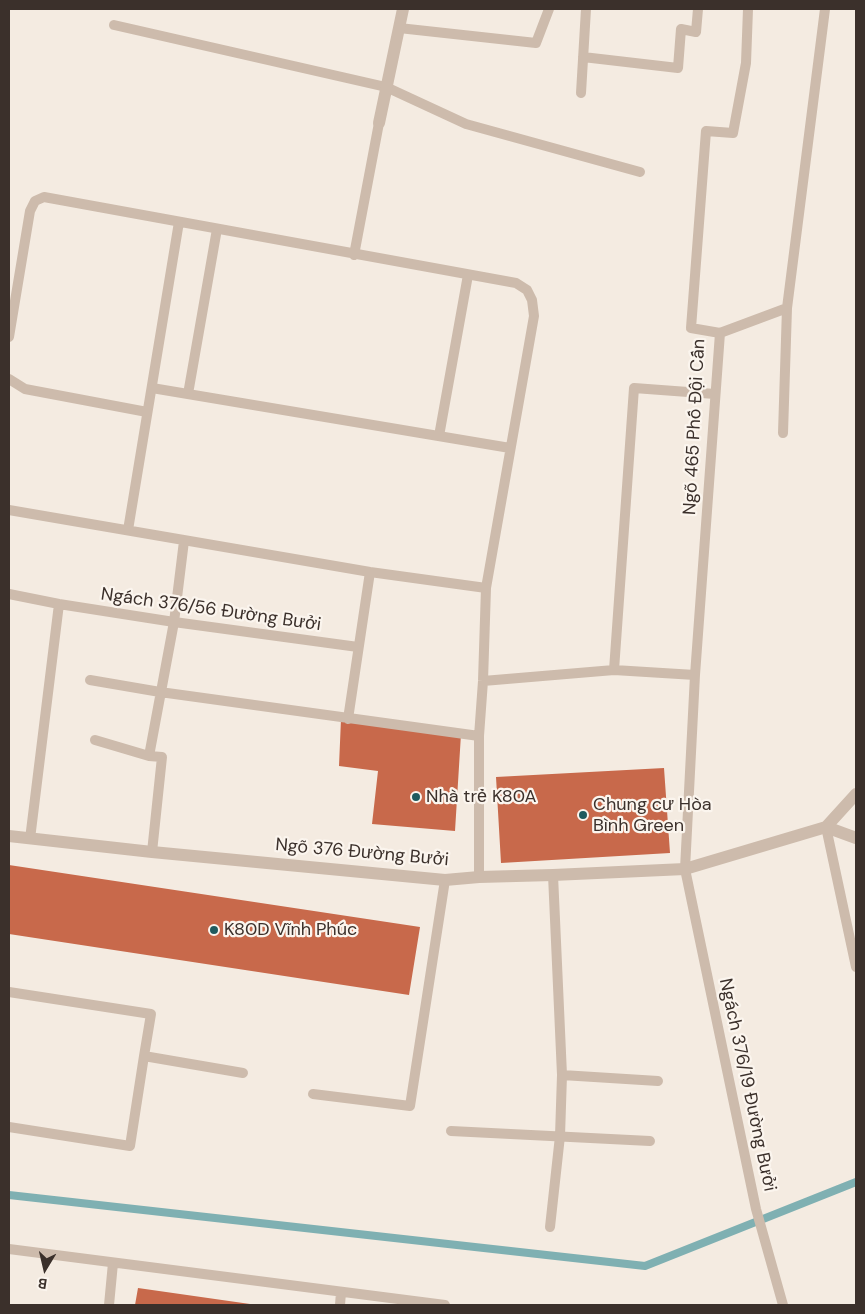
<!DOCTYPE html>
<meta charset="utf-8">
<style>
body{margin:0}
#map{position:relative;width:865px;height:1314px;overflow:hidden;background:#f4ebe1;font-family:"DM Sans",sans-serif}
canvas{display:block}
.frame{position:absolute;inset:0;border:10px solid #3b302b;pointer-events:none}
.north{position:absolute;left:20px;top:1244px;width:50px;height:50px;-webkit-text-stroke:4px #fbf5ee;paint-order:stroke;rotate:189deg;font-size:14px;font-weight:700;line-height:20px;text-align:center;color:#3b302b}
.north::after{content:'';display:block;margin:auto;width:18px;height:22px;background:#3b302b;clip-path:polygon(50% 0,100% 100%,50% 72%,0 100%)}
</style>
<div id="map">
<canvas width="865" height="1314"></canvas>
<div class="frame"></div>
<div class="north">B</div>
</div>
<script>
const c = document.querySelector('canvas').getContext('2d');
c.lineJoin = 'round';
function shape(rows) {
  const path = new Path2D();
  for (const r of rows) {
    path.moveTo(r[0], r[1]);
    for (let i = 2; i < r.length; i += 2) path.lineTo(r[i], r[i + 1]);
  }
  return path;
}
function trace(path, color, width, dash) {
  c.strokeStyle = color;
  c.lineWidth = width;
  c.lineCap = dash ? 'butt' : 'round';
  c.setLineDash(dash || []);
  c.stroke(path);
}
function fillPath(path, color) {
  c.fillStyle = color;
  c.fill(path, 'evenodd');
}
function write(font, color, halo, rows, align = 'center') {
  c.font = font + ' "DM Sans",sans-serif';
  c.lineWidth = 4.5;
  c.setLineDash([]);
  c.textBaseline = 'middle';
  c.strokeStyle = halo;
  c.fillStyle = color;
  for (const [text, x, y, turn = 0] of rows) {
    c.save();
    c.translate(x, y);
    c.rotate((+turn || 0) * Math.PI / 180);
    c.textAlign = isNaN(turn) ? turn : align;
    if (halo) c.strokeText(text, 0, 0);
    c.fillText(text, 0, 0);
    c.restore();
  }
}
const stream = shape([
 [9,1195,645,1266,856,1182]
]);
const building = shape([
 [341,719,461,734,455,831,372,824,378,771,339,766],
 [664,768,670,853,501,863,496,777],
 [9,865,420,927,409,995,9,934],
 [138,1288,250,1304,249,1305,135,1305]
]);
const lane = shape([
 [748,9,746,63,733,133,706,131,691,328,720,333,695,675,685,869,756,1209,783,1305],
 [114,25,386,87,466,124,640,172],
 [399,28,536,43,549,9],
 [583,57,678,68,681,29,696,32,698,9],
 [581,93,586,9],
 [354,255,379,123],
 [720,333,787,308],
 [9,337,30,211,35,201,44,197,516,283,527,290,532,300,534,316,486,588],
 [9,379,25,389,147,412],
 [152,388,510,448],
 [188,394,217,229],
 [783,433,787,308,825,9],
 [439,436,468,275],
 [9,510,370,572,486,588,483,681,479,736,479,877],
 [128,530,179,222],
 [9,594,59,604,174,622,358,647],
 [614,670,695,675],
 [90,680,160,692,479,736],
 [483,681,614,670,634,388,715,394],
 [348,719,370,572],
 [95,740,149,756,174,622,184,541],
 [149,756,162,757,152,852],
 [826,827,856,967],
 [30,839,59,604],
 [9,992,151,1014,144,1056,243,1073],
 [562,1075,658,1081],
 [313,1094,410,1106,445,880],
 [9,1127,130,1146,144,1056],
 [451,1131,650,1141],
 [550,1227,560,1136,562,1075,553,875],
 [9,1249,445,1305],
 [109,1305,113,1263],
 [340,1305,341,1292]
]);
const street = shape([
 [379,123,403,9],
 [826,827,856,838],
 [9,836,152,852,445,880,479,877,553,875,685,869,826,827,856,794]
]);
const markers = [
 [416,797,5,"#1f5a5e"],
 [583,815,5,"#1f5a5e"],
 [214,930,5,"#1f5a5e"]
];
const streetNames = [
 ["Ngõ 465 Phố Đội Cấn",695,427,-87],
 ["Ngách 376/56 Đường Bưởi",211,610,8],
 ["Ngõ 376 Đường Bưởi",362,853,5],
 ["Ngách 376/19 Đường Bưởi",747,1085,78]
];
const poiNames = [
 ["Nhà trẻ K80A",426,797],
 ["Chung cư Hòa",593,805],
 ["Bình Green",593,826],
 ["K80D Vĩnh Phúc",224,930]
];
trace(stream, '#7fb0b2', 8);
fillPath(building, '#c8694b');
trace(lane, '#cdbbac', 10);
trace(street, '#cdbbac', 12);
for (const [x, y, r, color] of markers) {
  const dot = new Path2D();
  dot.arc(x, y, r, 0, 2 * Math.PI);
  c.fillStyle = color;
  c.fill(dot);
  trace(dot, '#fbf5ee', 2);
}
write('18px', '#3b302b', '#fbf5ee', streetNames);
write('18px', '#3b302b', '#fbf5ee', poiNames, 'left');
</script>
